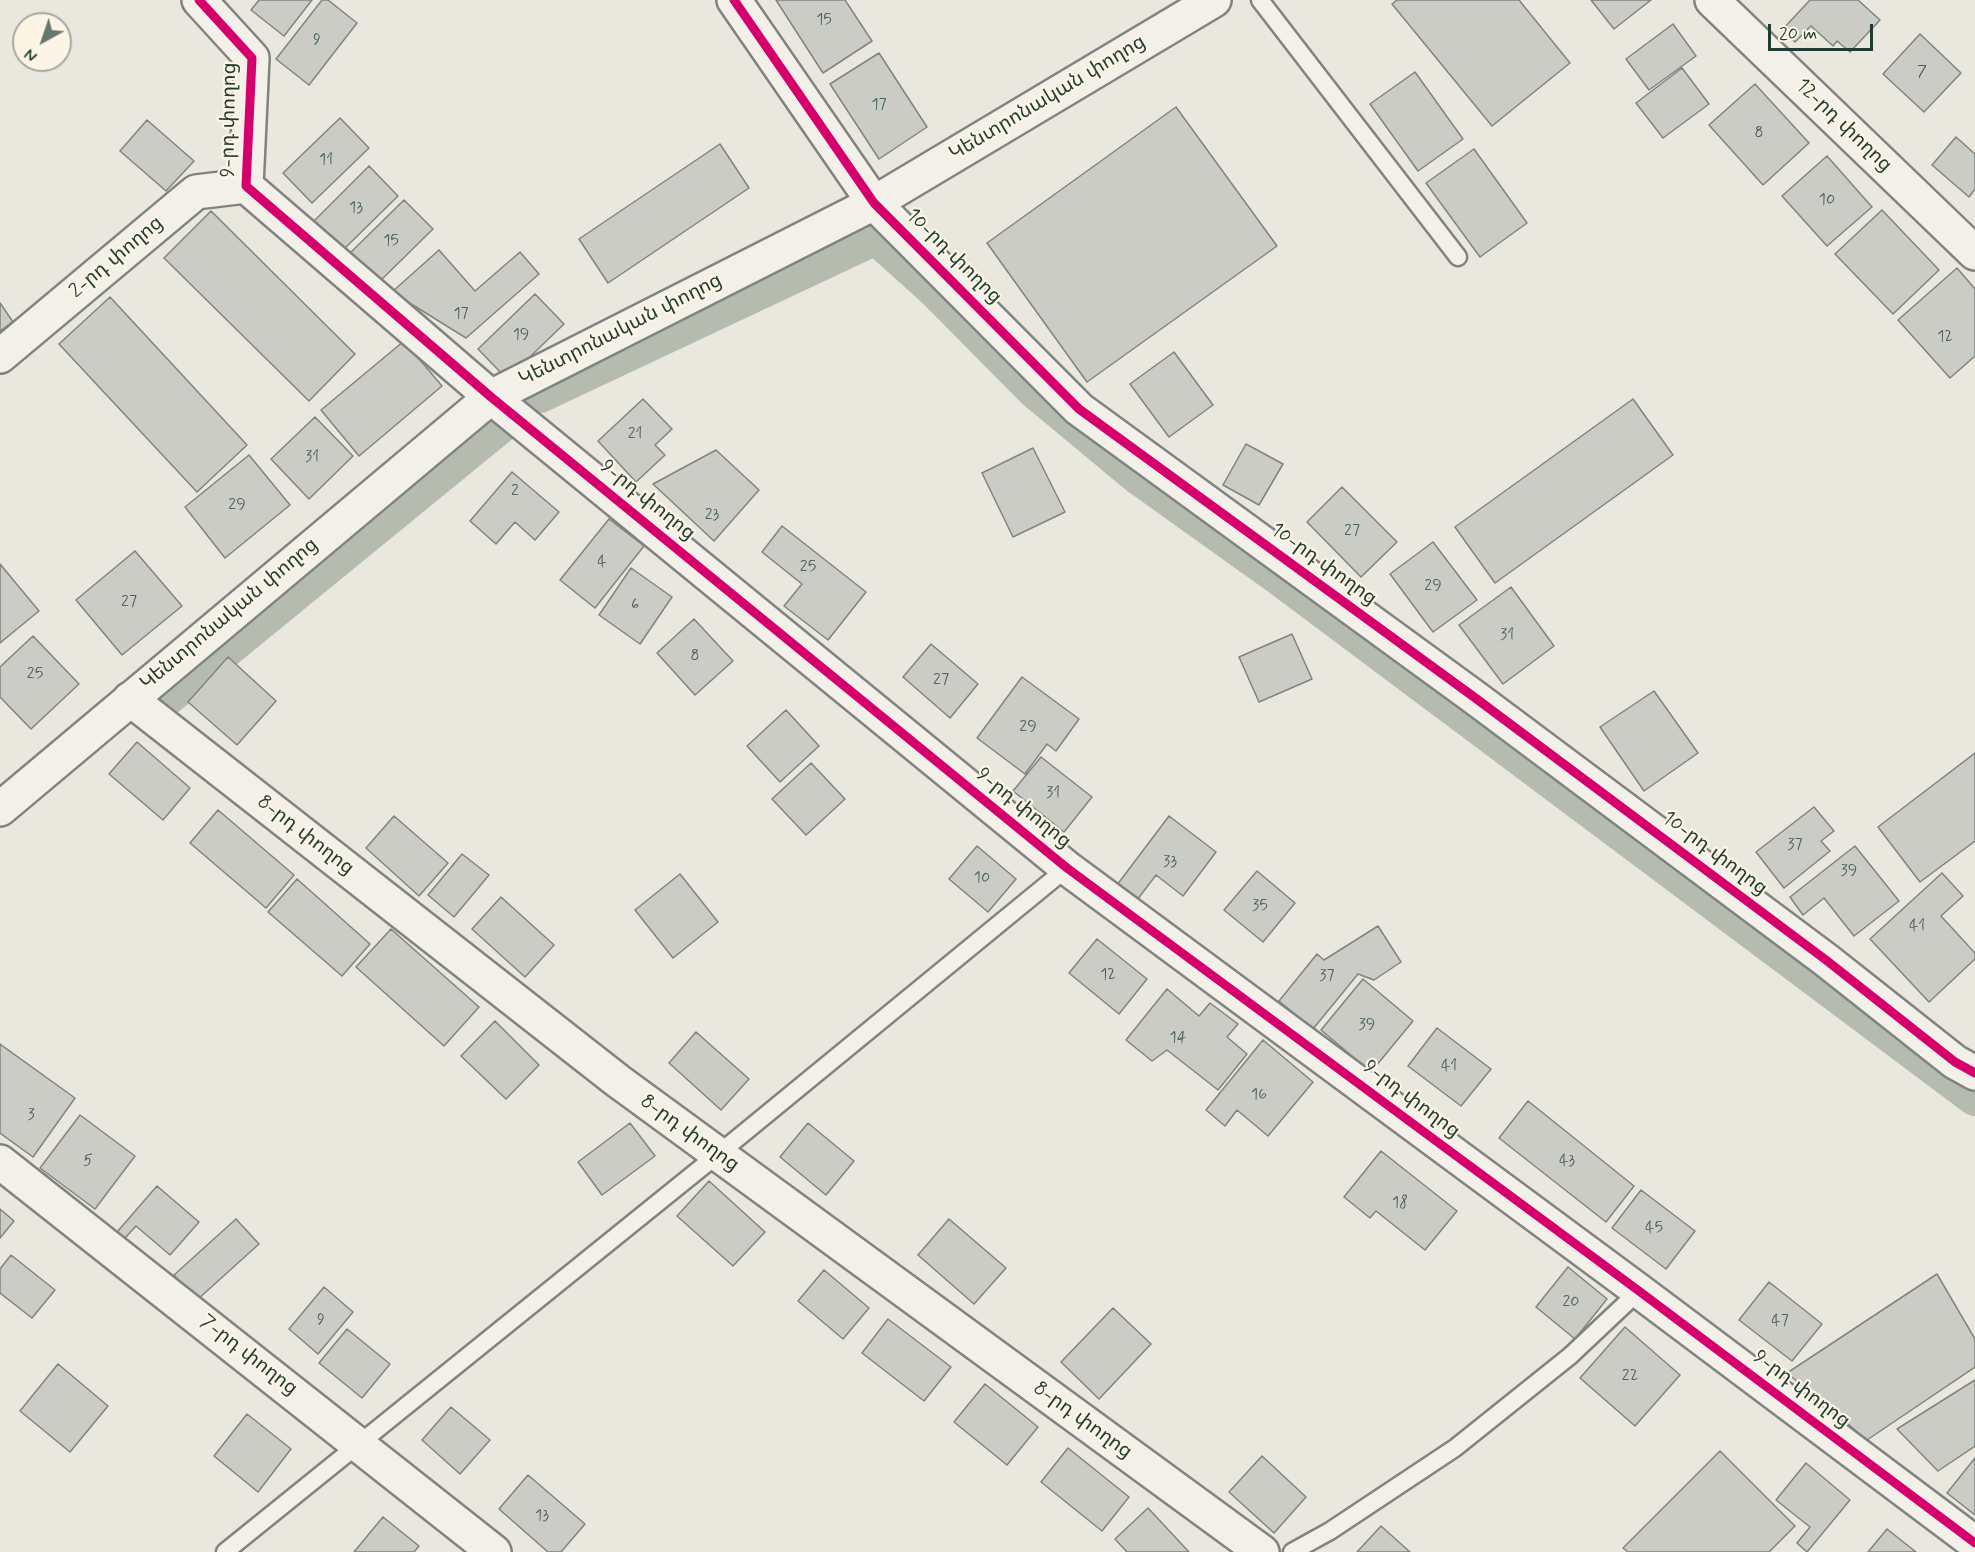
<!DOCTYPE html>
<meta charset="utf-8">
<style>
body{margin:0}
#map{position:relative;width:1975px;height:1552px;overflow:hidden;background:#eae7df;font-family:Mynerve,sans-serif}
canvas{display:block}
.north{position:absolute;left:12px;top:12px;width:60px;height:60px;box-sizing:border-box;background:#fcf5e5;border:2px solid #a4ab9e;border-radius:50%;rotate:220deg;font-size:16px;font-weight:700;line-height:24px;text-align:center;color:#1f3d34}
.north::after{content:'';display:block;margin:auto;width:21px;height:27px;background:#667870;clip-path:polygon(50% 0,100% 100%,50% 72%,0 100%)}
.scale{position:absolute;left:1768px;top:24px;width:105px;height:27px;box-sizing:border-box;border:3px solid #1f3d34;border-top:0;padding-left:8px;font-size:18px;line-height:21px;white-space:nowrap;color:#1f3d34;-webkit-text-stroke:4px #fcf5e5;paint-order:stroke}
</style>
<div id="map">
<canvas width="1975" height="1552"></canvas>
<div class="north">N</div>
<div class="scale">20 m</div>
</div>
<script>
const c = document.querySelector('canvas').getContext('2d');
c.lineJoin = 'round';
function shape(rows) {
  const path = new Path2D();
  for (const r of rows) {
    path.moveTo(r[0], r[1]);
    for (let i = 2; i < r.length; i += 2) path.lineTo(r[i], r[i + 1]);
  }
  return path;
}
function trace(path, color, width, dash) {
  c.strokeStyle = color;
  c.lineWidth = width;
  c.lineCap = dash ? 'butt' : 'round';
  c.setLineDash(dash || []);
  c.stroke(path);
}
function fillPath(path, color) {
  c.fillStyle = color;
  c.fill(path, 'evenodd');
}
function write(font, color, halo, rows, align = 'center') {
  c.font = font + ' Mynerve,"Noto Sans Armenian",sans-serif';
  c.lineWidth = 4.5;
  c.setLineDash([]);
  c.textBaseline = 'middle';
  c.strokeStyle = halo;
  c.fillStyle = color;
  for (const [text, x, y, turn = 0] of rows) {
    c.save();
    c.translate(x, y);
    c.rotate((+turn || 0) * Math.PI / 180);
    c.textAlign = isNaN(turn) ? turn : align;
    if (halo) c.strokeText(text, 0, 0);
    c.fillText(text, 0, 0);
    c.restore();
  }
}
const canal = shape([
 [540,395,876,237,934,289,1036,392,1136,475,1280,578,1975,1098],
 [167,698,506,421]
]);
const building = shape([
 [259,0,312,0,284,36,251,10,259,0],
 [322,0,328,0,357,23,309,85,276,59,322,0],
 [776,0,845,0,872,41,823,73,776,0],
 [1397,0,1519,0,1570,63,1492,126,1392,4,1397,0],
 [1591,0,1651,0,1614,29,1591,0],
 [1810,0,1858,0,1880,20,1850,52,1837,41,1833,46,1811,26,1795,42,1782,30,1810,0],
 [1673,24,1696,56,1649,90,1626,59,1673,24],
 [1920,34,1961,73,1924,112,1883,74,1920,34],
 [879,53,927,127,879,159,830,84,879,53],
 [1682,68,1709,104,1663,138,1636,103,1682,68],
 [1415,72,1463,139,1418,171,1370,104,1415,72],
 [1755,84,1809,143,1763,185,1709,125,1755,84],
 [1176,107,1277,246,1087,382,987,243,1176,107],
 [340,118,369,148,312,203,283,173,340,118],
 [147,120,194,161,166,191,120,151,147,120],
 [1956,137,1975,154,1975,189,1969,197,1932,165,1956,137],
 [720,144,749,188,608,283,579,239,720,144],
 [1474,149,1527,223,1480,257,1426,183,1474,149],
 [1827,156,1872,207,1827,246,1782,196,1827,156],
 [369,166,398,196,342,251,313,222,369,166],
 [404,200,433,229,377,284,348,255,404,200],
 [1882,210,1939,270,1893,314,1835,254,1882,210],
 [211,211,355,354,309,401,164,258,211,211],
 [439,250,475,291,520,252,539,274,466,338,392,292,439,250],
 [1957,268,1975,289,1975,356,1950,378,1898,320,1957,268],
 [535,294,564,324,507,379,478,349,535,294],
 [110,297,247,445,197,492,59,344,110,297],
 [0,303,13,322,0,331,0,303],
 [404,341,442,386,359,456,321,410,404,341],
 [1174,352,1213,405,1169,437,1130,384,1174,352],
 [643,399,672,429,655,445,665,455,636,482,598,441,643,399],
 [1633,399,1673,455,1495,583,1455,527,1633,399],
 [315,417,353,456,309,499,271,459,315,417],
 [1246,444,1283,464,1259,505,1223,485,1246,444],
 [1033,448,1065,512,1013,537,982,473,1033,448],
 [716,450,759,490,714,541,653,484,716,450],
 [249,455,290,505,225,558,185,507,249,455],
 [512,472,559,512,535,540,515,522,496,544,470,521,512,472],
 [1342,487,1397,542,1361,577,1307,522,1342,487],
 [609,519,644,546,595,608,560,580,609,519],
 [782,526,866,592,828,640,784,606,802,584,762,552,782,526],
 [1433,542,1477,600,1433,632,1390,574,1433,542],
 [135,551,182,606,122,655,76,600,135,551],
 [0,564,39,611,0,643,0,564],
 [631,568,672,597,640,644,599,615,631,568],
 [1511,587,1554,646,1503,684,1459,625,1511,587],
 [694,619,733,661,695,695,657,653,694,619],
 [1292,634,1312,679,1259,702,1239,657,1292,634],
 [33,636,79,684,31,729,0,697,0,667,33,636],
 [931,644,978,684,950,718,903,677,931,644],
 [228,657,276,701,237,745,188,702,228,657],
 [1022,677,1079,719,1056,751,1047,744,1025,774,977,738,1022,677],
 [1654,691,1698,753,1644,791,1600,727,1654,691],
 [786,710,819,746,780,782,747,746,786,710],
 [137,742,190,788,163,820,109,774,137,742],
 [1975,753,1975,841,1920,882,1878,827,1975,753],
 [1041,757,1092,797,1064,832,1013,791,1041,757],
 [811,763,845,799,806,835,772,799,811,763],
 [1814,807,1834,831,1821,841,1830,851,1784,888,1756,852,1814,807],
 [218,810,294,875,266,908,190,843,218,810],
 [394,816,448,863,419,896,366,848,394,816],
 [1169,816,1216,852,1183,896,1156,875,1137,900,1117,885,1169,816],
 [977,846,1016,879,988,912,949,879,977,846],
 [1855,846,1899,901,1854,936,1824,898,1803,915,1790,897,1855,846],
 [462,854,489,875,454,917,428,895,462,854],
 [1257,871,1295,903,1263,942,1224,910,1257,871],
 [1942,873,1963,896,1941,916,1975,953,1975,959,1929,1002,1870,939,1942,873],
 [680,874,718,922,673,958,635,910,680,874],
 [297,879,370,944,342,976,268,912,297,879],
 [501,897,554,945,525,977,472,929,501,897],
 [1378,926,1401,962,1374,980,1358,974,1313,1029,1279,1001,1317,954,1324,960,1378,926],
 [391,929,479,1007,444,1046,356,967,391,929],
 [1097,939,1147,979,1119,1014,1069,973,1097,939],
 [1363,979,1413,1021,1371,1072,1321,1030,1363,979],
 [1167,989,1199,1016,1210,1003,1238,1024,1227,1037,1247,1054,1218,1090,1167,1050,1152,1061,1126,1040,1167,989],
 [495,1021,539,1065,506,1099,461,1056,495,1021],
 [1437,1028,1491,1069,1461,1106,1408,1066,1437,1028],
 [696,1032,749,1079,721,1110,669,1063,696,1032],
 [1263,1040,1313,1082,1268,1136,1237,1110,1225,1126,1206,1110,1263,1040],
 [0,1044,75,1098,33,1157,0,1133,0,1044],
 [1528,1101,1634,1186,1606,1222,1499,1138,1528,1101],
 [80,1115,135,1156,95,1209,40,1168,80,1115],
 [630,1123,655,1156,602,1195,578,1162,630,1123],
 [808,1123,854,1161,826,1195,780,1157,808,1123],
 [1381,1151,1457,1211,1425,1250,1376,1211,1370,1218,1344,1197,1381,1151],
 [709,1181,765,1232,733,1266,677,1216,709,1181],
 [157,1186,199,1222,170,1255,136,1226,125,1238,117,1232,157,1186],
 [1641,1190,1695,1231,1666,1269,1612,1228,1641,1190],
 [0,1209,14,1221,0,1238,0,1209],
 [236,1219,259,1244,197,1300,174,1275,236,1219],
 [949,1219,1006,1268,974,1304,918,1255,949,1219],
 [11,1255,55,1290,32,1318,0,1293,0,1269,11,1255],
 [1568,1267,1607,1299,1575,1339,1536,1307,1568,1267],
 [824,1270,869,1308,843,1339,798,1301,824,1270],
 [1937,1274,1975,1339,1975,1367,1867,1440,1787,1373,1937,1274],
 [1769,1282,1822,1324,1792,1361,1739,1320,1769,1282],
 [324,1287,353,1312,318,1354,289,1329,324,1287],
 [1113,1308,1151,1344,1099,1399,1061,1362,1113,1308],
 [888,1319,951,1367,924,1401,862,1353,888,1319],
 [1625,1327,1680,1375,1635,1426,1580,1378,1625,1327],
 [347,1329,390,1364,362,1398,319,1363,347,1329],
 [58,1364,108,1406,70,1452,20,1411,58,1364],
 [1975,1380,1975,1446,1938,1471,1897,1429,1975,1380],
 [985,1384,1038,1427,1007,1465,954,1422,985,1384],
 [451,1407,490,1440,460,1474,422,1440,451,1407],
 [247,1414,291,1449,258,1492,214,1456,247,1414],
 [1068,1448,1129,1497,1102,1531,1041,1482,1068,1448],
 [1720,1451,1795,1526,1769,1552,1628,1552,1623,1548,1720,1451],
 [1262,1456,1306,1497,1274,1533,1229,1492,1262,1456],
 [1975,1458,1975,1515,1947,1493,1975,1458],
 [1806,1463,1850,1500,1807,1552,1797,1543,1810,1527,1776,1500,1806,1463],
 [528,1475,585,1524,561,1552,548,1552,499,1509,528,1475],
 [1148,1508,1189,1552,1127,1552,1115,1539,1148,1508],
 [383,1517,419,1546,414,1552,354,1552,383,1517],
 [1381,1526,1410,1552,1357,1552,1381,1526],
 [1887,1529,1916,1552,1868,1552,1887,1529]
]);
const service = shape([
 [1260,0,1458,257],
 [225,1552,717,1155,1067,868],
 [1292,1552,1330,1531,1455,1448,1570,1356,1639,1291]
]);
const minor = shape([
 [199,0,252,58,246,186,491,397,1067,868,1639,1291,1975,1543],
 [734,0,874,203,1079,409,1474,697,1826,960,1955,1062,1975,1073],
 [1712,0,1975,253],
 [0,356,196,192,246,186],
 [130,699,618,1081,1262,1552],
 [0,1162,494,1552]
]);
const secondary = shape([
 [0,809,491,397,874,203,1214,0]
]);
const cycleway = shape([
 [199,0,252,58,246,186,491,397,1067,868,1639,1291,1975,1543],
 [734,0,874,203,1079,409,1474,697,1826,960,1955,1062,1975,1073]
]);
const numberNames = [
 ["15",824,21],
 ["9",317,41],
 ["7",1922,73],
 ["17",879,106],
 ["8",1759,134],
 ["11",326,161],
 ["10",1827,201],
 ["13",356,209],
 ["15",391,242],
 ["17",461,315],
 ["19",521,336],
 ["12",1945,338],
 ["21",635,435],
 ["31",312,458],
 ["2",515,492],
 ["29",237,506],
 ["23",712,516],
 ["27",1352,532],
 ["4",602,563],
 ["25",808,568],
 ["29",1433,587],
 ["27",129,603],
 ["6",635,606],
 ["31",1507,636],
 ["8",695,657],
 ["25",35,675],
 ["27",941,681],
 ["29",1028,728],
 ["31",1053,794],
 ["37",1795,846],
 ["33",1170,863],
 ["39",1849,872],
 ["10",982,879],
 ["35",1260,907],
 ["41",1917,927],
 ["12",1108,976],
 ["37",1327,977],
 ["39",1367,1026],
 ["14",1178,1039],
 ["41",1449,1067],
 ["16",1259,1096],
 ["3",31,1116],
 ["5",88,1162],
 ["43",1567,1162],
 ["18",1400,1204],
 ["45",1654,1229],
 ["20",1571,1303],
 ["9",321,1321],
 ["47",1780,1322],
 ["22",1630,1377],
 ["13",542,1517]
];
const streetNames = [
 ["Կենտրոնական փողոց",1048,99,-31],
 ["9-րդ փողոց",230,120,-89],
 ["12-րդ փողոց",1843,126,44],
 ["10-րդ փողոց",953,257,45],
 ["2-րդ փողոց",117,258,-40],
 ["Կենտրոնական փողոց",621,331,-27],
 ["9-րդ փողոց",647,501,39],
 ["10-րդ փողոց",1323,565,36],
 ["Կենտրոնական փողոց",230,615,-40],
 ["9-րդ փողոց",1023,809,39],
 ["8-րդ փողոց",305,836,38],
 ["10-րդ փողոց",1714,854,37],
 ["9-րդ փողոց",1411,1100,37],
 ["8-րդ փողոց",689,1134,36],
 ["7-րդ փողոց",248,1356,38],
 ["9-րդ փողոց",1801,1390,37],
 ["8-րդ փողոց",1082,1421,36]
];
trace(canal, '#b6bbaf', 36);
fillPath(building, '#ccccc6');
trace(building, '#80847f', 1.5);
trace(service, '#80847f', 21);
trace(minor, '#80847f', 38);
trace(secondary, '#80847f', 38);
trace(service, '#f3f0ea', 16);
trace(minor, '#f3f0ea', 33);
trace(secondary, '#f3f0ea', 33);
trace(cycleway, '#d6006c', 9);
write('16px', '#4a6158', null, numberNames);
write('20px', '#1f3d34', '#fcf5e5', streetNames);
</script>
